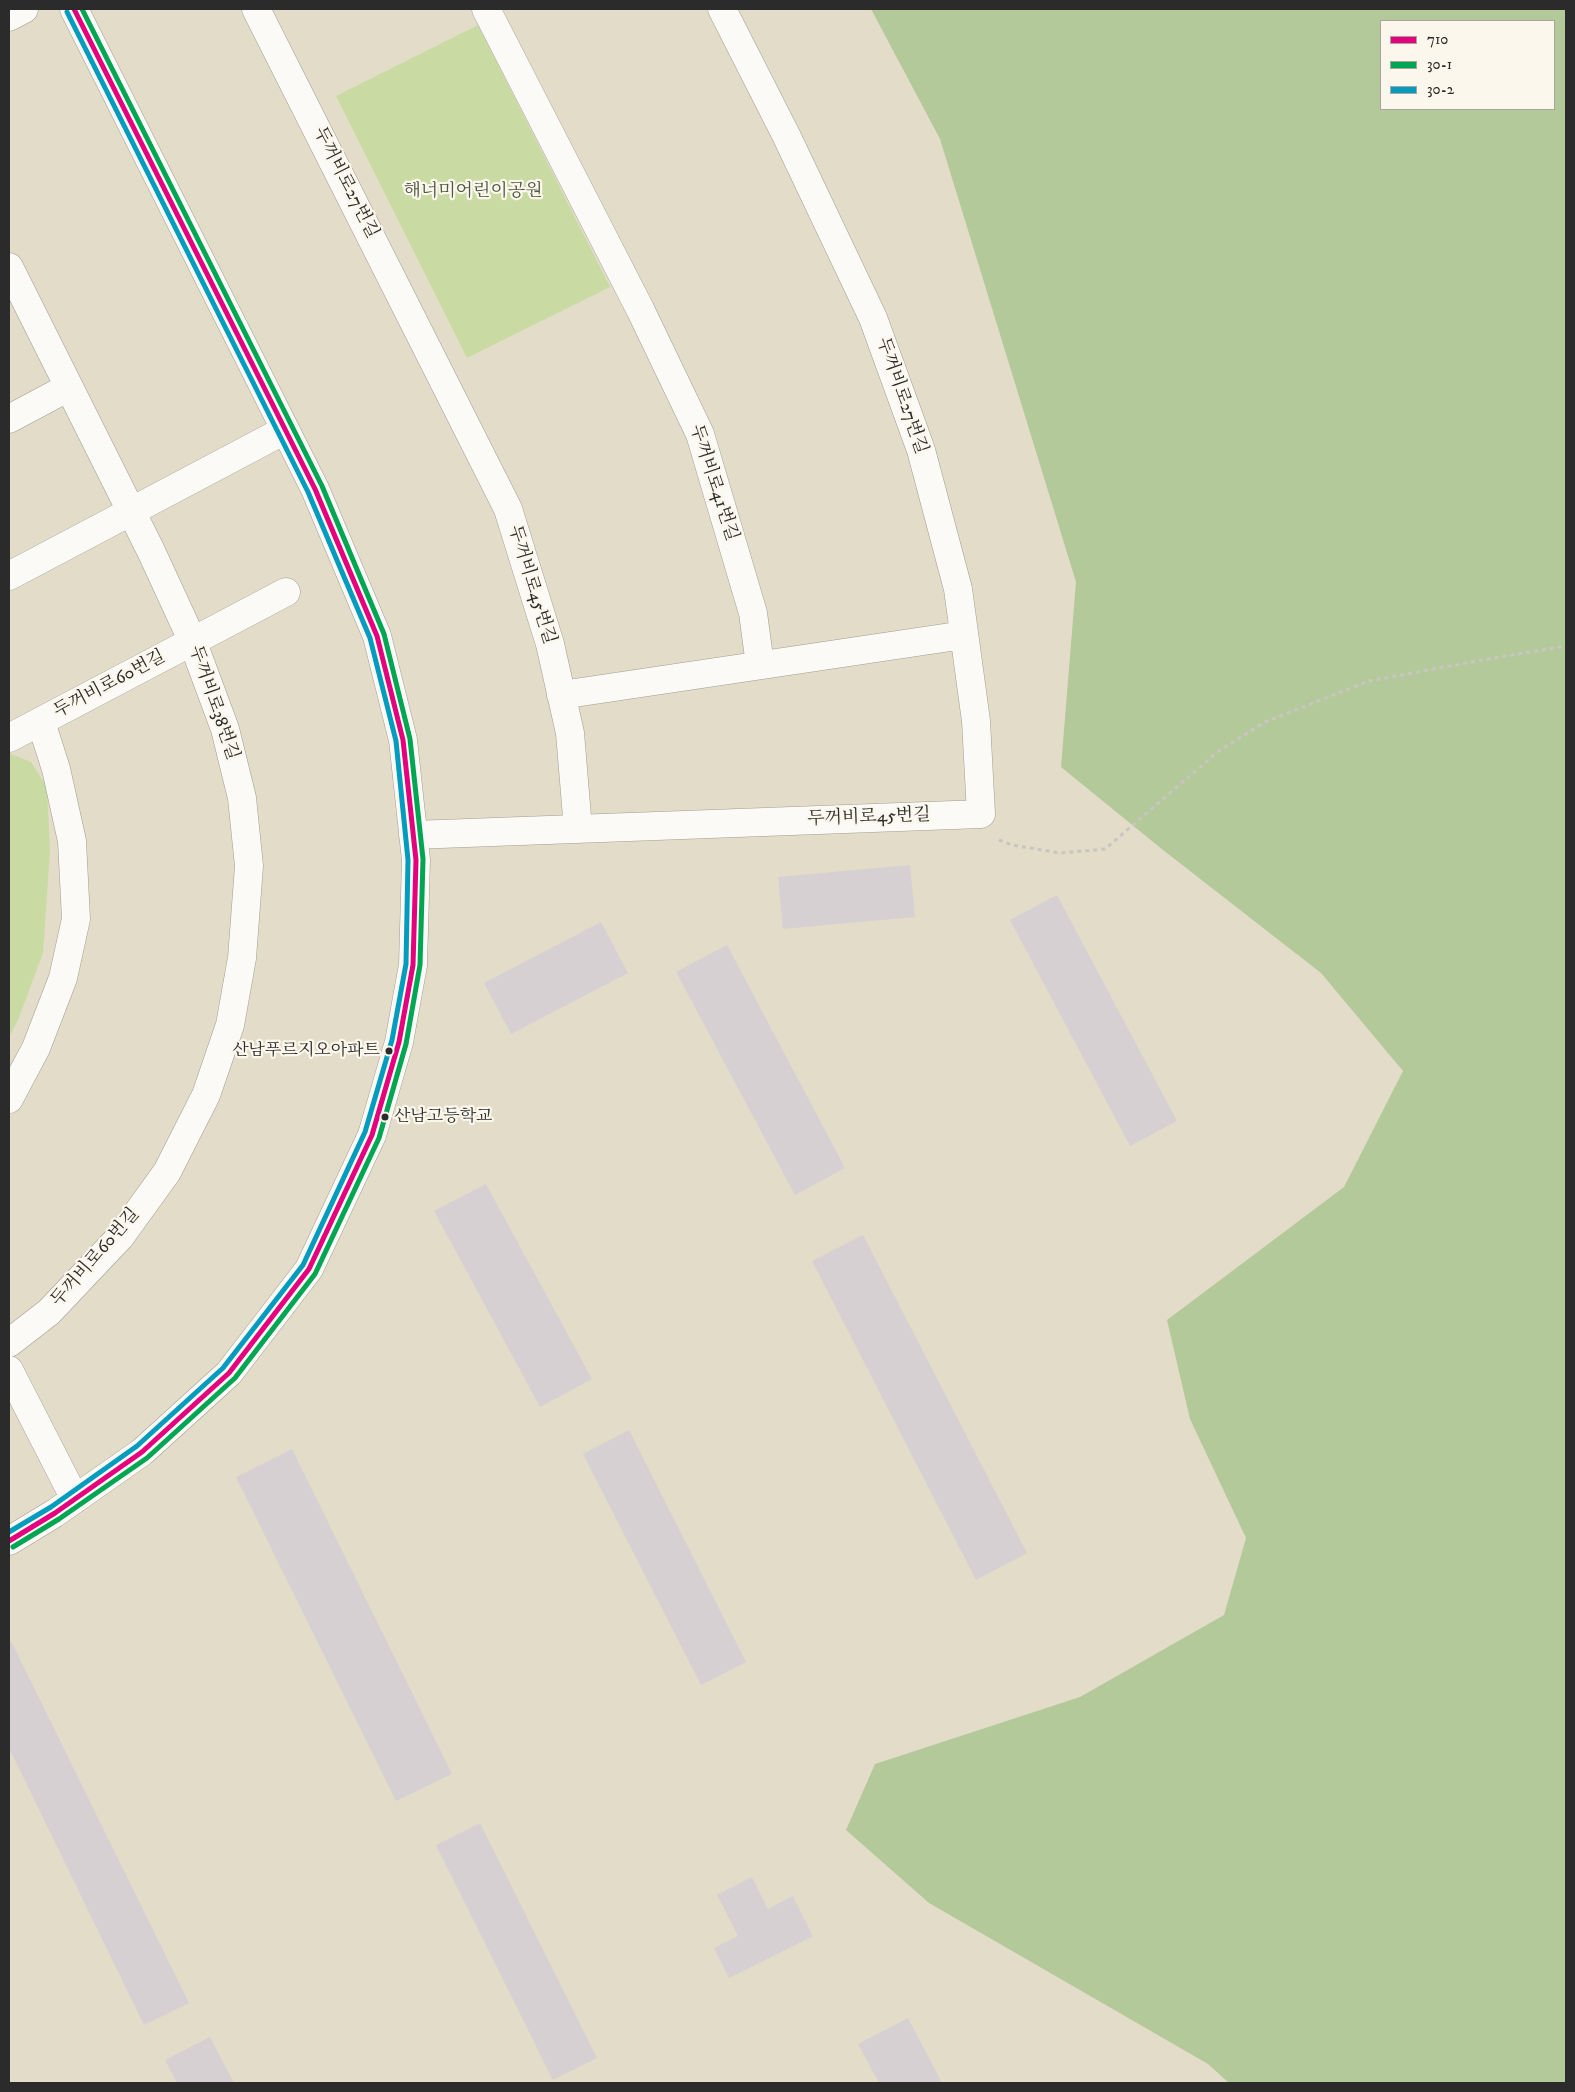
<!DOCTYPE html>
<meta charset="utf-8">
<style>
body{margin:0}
#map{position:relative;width:1575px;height:2092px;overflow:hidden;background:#e3dcc9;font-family:"IM FELL DW Pica",serif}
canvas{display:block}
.frame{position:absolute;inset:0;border:10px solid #2b2b2b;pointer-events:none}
.legend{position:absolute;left:1380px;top:20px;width:175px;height:90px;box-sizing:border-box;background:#fbf7ec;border:1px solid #a8a59f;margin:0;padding:6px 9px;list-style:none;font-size:15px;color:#2b2b2b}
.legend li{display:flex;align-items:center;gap:10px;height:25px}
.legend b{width:25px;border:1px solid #a8a59f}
</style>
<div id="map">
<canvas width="1575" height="2092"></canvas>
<div class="frame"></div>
<ul class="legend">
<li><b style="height:6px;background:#e5007d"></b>710</li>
<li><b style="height:6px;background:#00a651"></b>30-1</li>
<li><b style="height:6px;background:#049cbe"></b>30-2</li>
</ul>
</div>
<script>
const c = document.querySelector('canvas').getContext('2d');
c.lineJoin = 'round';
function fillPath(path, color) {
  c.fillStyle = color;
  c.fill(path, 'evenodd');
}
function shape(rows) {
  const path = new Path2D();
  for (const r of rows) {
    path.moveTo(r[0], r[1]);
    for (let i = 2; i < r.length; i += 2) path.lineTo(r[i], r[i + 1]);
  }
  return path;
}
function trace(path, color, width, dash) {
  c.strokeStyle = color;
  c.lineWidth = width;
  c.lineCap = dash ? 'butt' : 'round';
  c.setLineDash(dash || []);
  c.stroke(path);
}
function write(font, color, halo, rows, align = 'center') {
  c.font = font + ' "IM FELL DW Pica","Noto Serif KR",serif';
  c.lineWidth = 4.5;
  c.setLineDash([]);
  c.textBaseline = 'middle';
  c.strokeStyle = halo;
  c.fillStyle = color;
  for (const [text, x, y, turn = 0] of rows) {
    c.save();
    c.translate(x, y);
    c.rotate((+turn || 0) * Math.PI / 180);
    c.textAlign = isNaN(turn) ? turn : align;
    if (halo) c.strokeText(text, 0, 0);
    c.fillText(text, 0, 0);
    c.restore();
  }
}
const green = shape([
 [478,25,610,287,467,358,336,96],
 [11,754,31,762,47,787,50,850,43,953,18,1020,9,1037,9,755]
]);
const forest = shape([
 [871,9,1566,9,1566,2083,1229,2083,1208,2064,929,1903,846,1830,875,1764,1080,1697,1224,1615,1246,1538,1190,1419,1167,1320,1344,1187,1403,1071,1321,973,1163,850,1061,767,1076,582,940,139],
 [1381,21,1554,21,1554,109,1381,109]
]);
const building = shape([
 [910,865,915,917,783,929,778,877],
 [1057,895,1177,1121,1130,1146,1010,920],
 [601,922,628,973,511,1034,484,983],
 [727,945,845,1168,795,1195,676,972],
 [486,1184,592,1379,540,1407,434,1211],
 [863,1235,1027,1553,976,1580,812,1261],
 [629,1430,746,1662,701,1685,583,1454],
 [292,1449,452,1774,396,1801,236,1477],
 [11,1641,189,2003,144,2025,9,1748,9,1643],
 [480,1823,597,2058,553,2080,436,1845],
 [752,1877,768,1909,793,1896,813,1936,729,1978,714,1948,738,1936,717,1895],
 [908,2018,942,2083,879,2083,858,2044],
 [210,2037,234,2083,177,2083,165,2060]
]);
const path = shape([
 [999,840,1012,845,1060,853,1105,849,1220,750,1265,722,1369,681,1476,661,1566,646]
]);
const minor = shape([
 [256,9,508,509,550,644,570,733,578,829],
 [486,9,640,309,700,434,753,613,760,665],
 [9,17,24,9],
 [9,267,151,551,192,640,225,729,242,798,249,866,242,958,230,1025,206,1095,167,1172,120,1237,49,1312,9,1343],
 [9,419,69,387],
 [9,576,285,430],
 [561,695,964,635],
 [9,738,286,592],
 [413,835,981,814,976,721,958,589,921,450,873,318,786,135,722,9],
 [9,1099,36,1048,63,978,76,919,72,841,56,769,41,722],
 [9,1370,75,1499],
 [9,1541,55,1513,142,1452,229,1373,309,1269,372,1135,399,1042,413,965,416,860,403,740,377,636,315,489,74,9]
]);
const bus1 = shape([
 [9,1541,55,1513,142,1452,229,1373,309,1269,372,1135,399,1042,413,965,416,860,403,740,377,636,315,489,74,9]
]);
const bus2 = shape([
 [13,1547,59,1519,147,1458,235,1378,315,1274,379,1138,406,1044,420,965,423,859,410,739,384,634,322,486,82,9]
]);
const bus3 = shape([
 [9,1532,51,1507,137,1446,223,1368,303,1265,365,1132,392,1040,406,964,408,860,396,741,370,638,308,492,67,12]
]);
const markers = [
 [389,1051,4.5,"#2b2b2b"],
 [385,1117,4.5,"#2b2b2b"]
];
const busNames = [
 ["산남푸르지오아파트",380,1051],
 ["산남고등학교",394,1117,"left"]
];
const streetNames = [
 ["두꺼비로27번길",345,183,63],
 ["두꺼비로27번길",901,396,71],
 ["두꺼비로41번길",713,483,72],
 ["두꺼비로45번길",531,585,73],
 ["두꺼비로60번길",110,685,-28],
 ["두꺼비로38번길",213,703,71],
 ["두꺼비로45번길",869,818,-2],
 ["두꺼비로60번길",96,1258,-49]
];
const parkNames = [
 ["해너미어린이공원",473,192]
];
fillPath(green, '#c9dba2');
fillPath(forest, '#b4c999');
fillPath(building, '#d6d0d3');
trace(minor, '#a09c91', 29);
trace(path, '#c8c6c2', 3, [4, 4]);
trace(minor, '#fbfaf7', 28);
trace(bus1, '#e5007d', 5);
trace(bus2, '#00a651', 5);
trace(bus3, '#049cbe', 5);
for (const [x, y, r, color] of markers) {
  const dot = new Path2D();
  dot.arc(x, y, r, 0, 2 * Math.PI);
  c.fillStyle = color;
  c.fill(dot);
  trace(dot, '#fbf7ec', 2);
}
write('17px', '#2b2b2b', '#fbf7ec', busNames, 'right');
write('18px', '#2b2b2b', '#fbf7ec', streetNames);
write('18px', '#4d5741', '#fbf7ec', parkNames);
</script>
